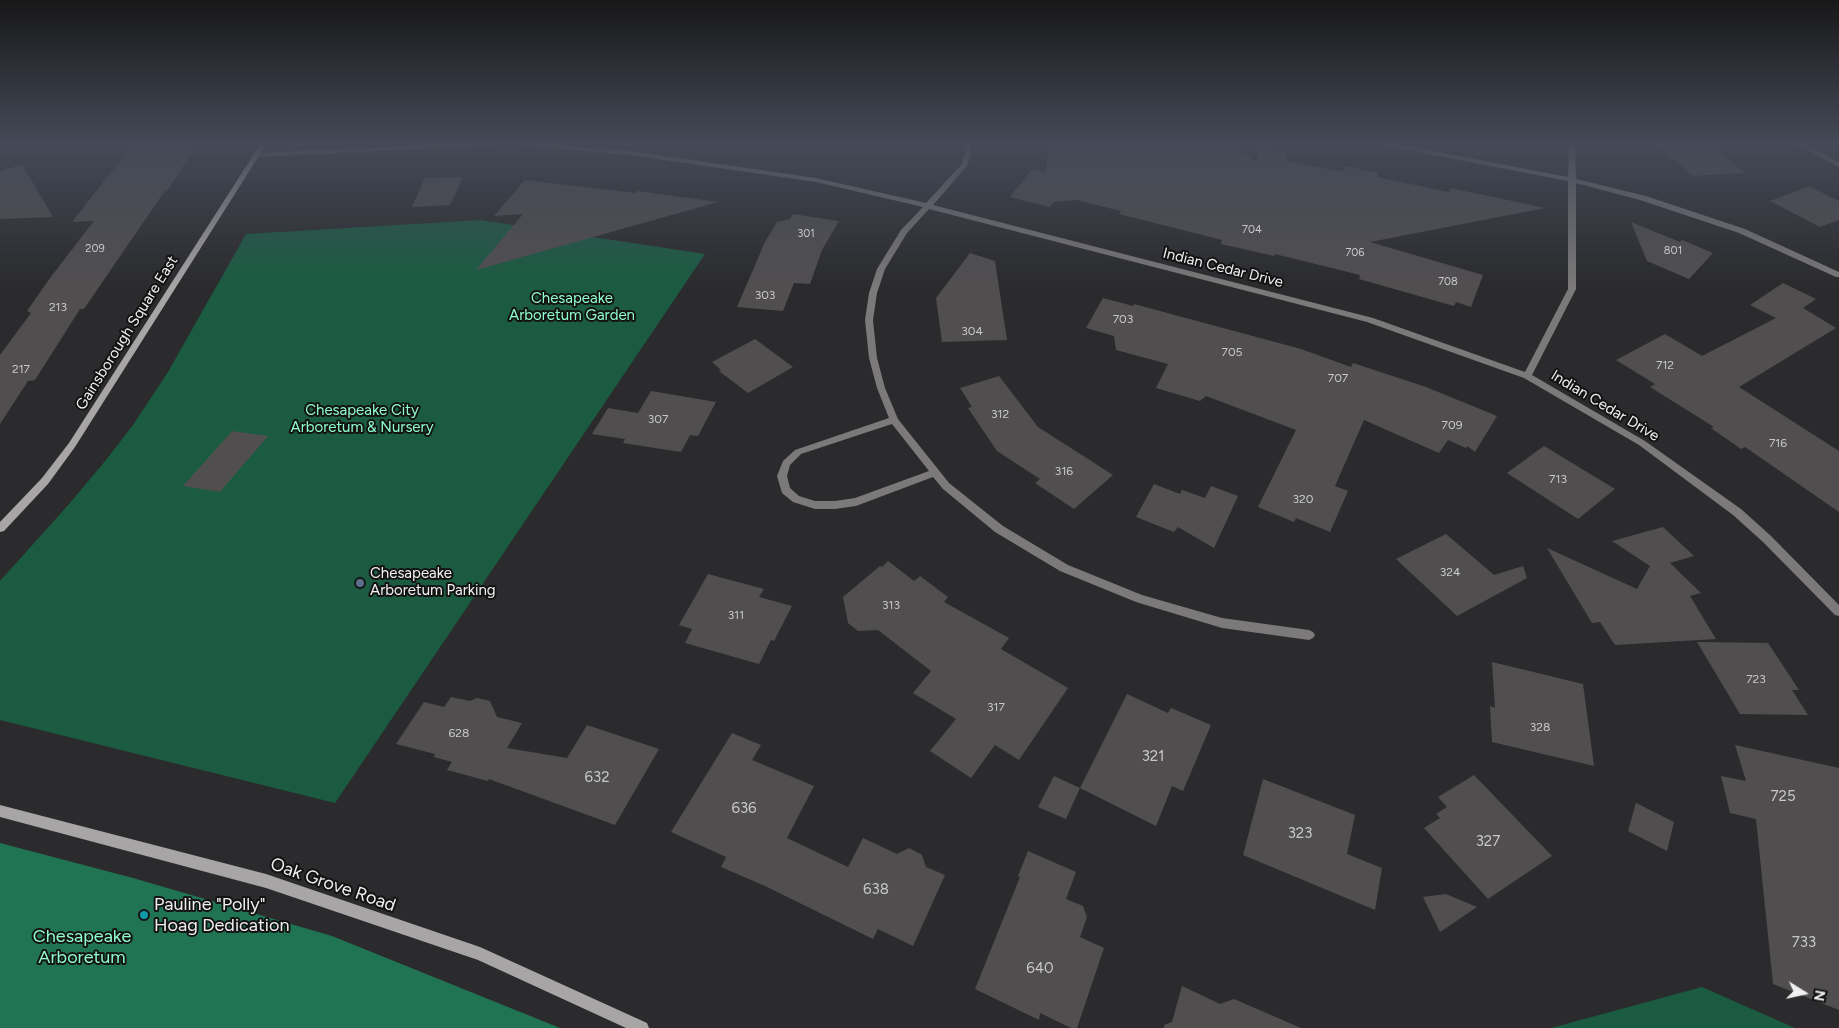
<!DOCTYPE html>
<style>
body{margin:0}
#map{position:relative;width:1839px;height:1028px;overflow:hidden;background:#2b2b2d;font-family:Figtree,sans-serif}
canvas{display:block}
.north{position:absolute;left:1779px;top:968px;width:50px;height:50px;-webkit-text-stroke:4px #131314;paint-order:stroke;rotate:100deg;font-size:14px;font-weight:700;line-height:20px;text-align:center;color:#f0f0f1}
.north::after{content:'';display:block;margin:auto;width:18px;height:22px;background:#f0f0f1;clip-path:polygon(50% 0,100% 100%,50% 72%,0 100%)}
</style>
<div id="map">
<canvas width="1839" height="1028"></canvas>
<div class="north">N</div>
</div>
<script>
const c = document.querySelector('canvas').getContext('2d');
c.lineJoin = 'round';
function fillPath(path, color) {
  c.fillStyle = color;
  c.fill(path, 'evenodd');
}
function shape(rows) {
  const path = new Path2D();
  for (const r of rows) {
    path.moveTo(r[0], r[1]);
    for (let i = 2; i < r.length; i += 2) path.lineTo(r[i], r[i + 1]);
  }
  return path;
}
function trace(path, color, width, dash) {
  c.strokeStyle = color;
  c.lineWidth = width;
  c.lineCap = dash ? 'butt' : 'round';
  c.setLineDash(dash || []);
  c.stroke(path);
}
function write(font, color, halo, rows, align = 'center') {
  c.font = font + ' Figtree,sans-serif';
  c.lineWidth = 4;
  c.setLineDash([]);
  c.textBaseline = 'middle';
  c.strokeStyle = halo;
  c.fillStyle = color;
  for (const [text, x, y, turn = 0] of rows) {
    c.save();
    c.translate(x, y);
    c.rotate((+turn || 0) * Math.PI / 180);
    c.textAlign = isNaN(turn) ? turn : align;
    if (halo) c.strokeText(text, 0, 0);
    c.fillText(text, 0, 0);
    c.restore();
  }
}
const green = shape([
 [480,220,705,254,335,803,0,720,0,581,70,503,106,460,133,425,168,372,246,234],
 [1702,987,1795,1028,1551,1028]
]);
const forest = shape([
 [0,843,133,878,332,936,560,1028,0,1028]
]);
const building = shape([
 [134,143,198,143,167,191,164,192,84,309,80,309,35,380,28,381,0,424,0,355,31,313,27,311,50,278,94,221,72,222],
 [1049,143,1230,143,1256,162,1261,148,1288,153,1286,161,1344,172,1345,166,1379,173,1377,177,1449,192,1451,188,1545,208,1370,242,1483,275,1471,307,1456,302,1454,306,1359,279,1360,275,1275,254,1274,256,1221,244,1222,240,1119,214,1121,211,1076,200,1054,202,1050,207,1010,197,1032,169,1046,172],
 [1655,143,1708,143,1745,173,1693,176],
 [22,164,53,217,0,219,0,171],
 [463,177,450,205,412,207,425,178],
 [525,180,635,193,637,191,718,202,476,270,523,214,494,216],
 [1809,186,1839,201,1839,220,1820,227,1770,201],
 [793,214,839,221,822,250,810,284,794,283,783,311,737,307,765,242,777,222,790,219],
 [1631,222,1680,242,1682,240,1713,253,1689,279,1647,261],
 [970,253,995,261,1007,340,942,342,936,298],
 [1783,283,1816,299,1803,308,1836,328,1739,387,1839,451,1839,512,1745,447,1741,449,1711,428,1714,427,1650,387,1655,384,1616,360,1665,334,1702,356,1776,318,1750,305],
 [1103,298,1133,306,1134,304,1301,349,1351,367,1353,363,1426,387,1497,416,1475,452,1467,446,1466,448,1448,440,1439,453,1364,420,1335,486,1348,491,1330,532,1296,518,1294,522,1258,507,1296,430,1206,396,1200,401,1156,388,1168,364,1116,350,1114,336,1086,328],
 [755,339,793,367,748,393,719,371,721,370,712,362],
 [999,376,1038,427,1113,475,1074,509,1035,483,1040,479,997,451,968,408,972,407,960,388],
 [651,391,716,402,698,436,690,435,681,452,623,443,625,439,592,434,608,408,638,413],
 [232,431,268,436,220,492,183,486],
 [1544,446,1582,469,1615,489,1578,519,1507,473],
 [1154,484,1180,494,1182,490,1205,498,1211,486,1238,496,1214,548,1178,527,1174,532,1136,517],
 [1663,527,1694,556,1670,563,1701,593,1690,596,1716,639,1615,645,1600,622,1592,623,1547,548,1637,589,1650,566,1612,541],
 [1446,534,1494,575,1523,566,1527,578,1457,616,1396,559],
 [888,561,914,581,920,576,948,597,944,602,1009,638,1001,649,1068,688,1019,760,995,745,971,778,930,751,956,719,913,693,931,671,878,630,858,631,848,623,843,597,880,566,882,567],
 [708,574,764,589,759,597,792,606,774,641,771,640,759,664,685,643,692,629,679,625],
 [1697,642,1768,643,1799,690,1792,690,1808,715,1740,714],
 [1492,662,1583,684,1594,766,1492,742,1490,706,1495,708],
 [1127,694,1168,713,1171,708,1211,725,1183,791,1172,786,1156,826,1080,788],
 [451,697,470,701,477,698,490,701,497,717,522,723,507,748,567,758,587,725,659,749,615,825,489,779,488,781,447,770,452,762,434,757,435,754,396,744,424,702,444,707],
 [732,733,761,745,752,760,814,786,787,838,848,867,863,838,897,854,909,848,922,855,926,867,945,875,913,946,878,929,873,939,765,886,721,867,726,857,671,832],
 [1735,745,1839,768,1839,1010,1773,984,1756,819,1730,813,1721,776,1746,781],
 [1474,775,1552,856,1488,899,1424,828,1440,818,1436,814,1447,807,1438,797],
 [1054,776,1080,788,1066,819,1038,807],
 [1263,779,1355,815,1347,854,1382,868,1375,910,1243,855],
 [1636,803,1674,822,1667,851,1628,831],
 [1028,851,1076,872,1066,899,1083,906,1087,917,1080,937,1104,948,1077,1028,1071,1028,1040,1013,1039,1020,975,989,1020,877,1018,876],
 [1446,894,1477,907,1440,932,1423,897],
 [1182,986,1220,1004,1234,999,1301,1028,1164,1028,1164,1025,1172,1022]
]);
const street = shape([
 [462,143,504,143,501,145,256,157,253,155,256,153,462,143],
 [516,143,540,143,630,151,816,178,926,203,961,165,965,154,963,143,969,143,971,154,967,166,933,205,1373,318,1525,372,1568,289,1568,181,1381,145,1378,143,1391,143,1568,177,1569,143,1575,143,1576,179,1646,196,1745,229,1839,272,1839,277,1836,277,1739,233,1640,200,1576,183,1576,289,1532,375,1645,441,1741,509,1771,536,1839,605,1839,616,1835,615,1763,542,1733,515,1639,445,1524,378,1367,322,929,209,907,233,885,269,877,293,873,320,877,358,885,388,898,419,949,483,1003,526,1068,565,1142,595,1222,618,1309,630,1313,632,1315,635,1313,638,1309,640,1222,628,1136,602,1060,571,995,532,943,489,933,477,856,506,835,509,815,509,793,502,782,493,777,476,783,461,795,450,889,418,877,388,869,358,865,320,869,293,877,269,901,230,923,207,816,182,630,155,519,145,516,143],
 [892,424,929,471,855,498,835,501,815,501,799,496,790,488,787,476,790,465,801,454,892,424],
 [1793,143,1801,143,1839,162,1839,167,1793,143]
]);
const secondary = shape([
 [261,143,267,143,75,447,48,484,4,531,0,532,0,522,42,478,69,443,261,143],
 [0,805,266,874,480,947,647,1023,649,1028,626,1028,478,960,266,888,0,817,0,805]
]);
const markers = [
 [360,583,5,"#5c6f8a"],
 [144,915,5,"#0f9aa8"]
];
const farNumbernames = [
 ["704",1252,230],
 ["301",806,234],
 ["209",95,249],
 ["801",1673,251],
 ["706",1355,253],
 ["708",1448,282]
];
const numberNames = [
 ["303",765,295],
 ["213",58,307],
 ["703",1123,319],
 ["304",972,331],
 ["705",1232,352],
 ["712",1665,365],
 ["217",21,369],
 ["707",1338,378],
 ["312",1000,414],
 ["307",658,419],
 ["709",1452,425],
 ["716",1778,443],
 ["316",1064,471],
 ["713",1558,479],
 ["320",1303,499],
 ["324",1450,572],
 ["313",891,605],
 ["311",736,615],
 ["723",1756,679],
 ["317",996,707],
 ["328",1540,727],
 ["628",459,733]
];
const streetNames = [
 ["Indian Cedar Drive",1223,268,14],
 ["Gainsborough Square East",127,333,-58],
 ["Indian Cedar Drive",1605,406,31]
];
const parkNames = [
 ["Chesapeake",572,299],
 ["Arboretum Garden",572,316],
 ["Chesapeake City",362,411],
 ["Arboretum & Nursery",362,428]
];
const poiNames = [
 ["Chesapeake",370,574],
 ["Arboretum Parking",370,591]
];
const nearNumbernames = [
 ["321",1153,757],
 ["632",597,778],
 ["725",1783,797],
 ["636",744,809],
 ["323",1300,834],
 ["327",1488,842],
 ["638",876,890],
 ["733",1804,943],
 ["640",1040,969]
];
const nearStreetnames = [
 ["Oak Grove Road",333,885,19]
];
const nearPoinames = [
 ["Pauline \"Polly\"",154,905],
 ["Hoag Dedication",154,926]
];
const nearParknames = [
 ["Chesapeake",82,937],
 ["Arboretum",82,958]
];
fillPath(green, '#1a5b41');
fillPath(forest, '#217453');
fillPath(building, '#514e50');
fillPath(street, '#7b7979');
fillPath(secondary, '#a8a5a6');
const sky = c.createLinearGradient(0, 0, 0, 287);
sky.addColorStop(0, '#181819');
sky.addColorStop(0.5, '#444a57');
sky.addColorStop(1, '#444a5700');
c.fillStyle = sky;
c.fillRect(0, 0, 1839, 287);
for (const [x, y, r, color] of markers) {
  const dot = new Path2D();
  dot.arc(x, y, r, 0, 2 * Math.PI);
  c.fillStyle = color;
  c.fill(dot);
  trace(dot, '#131314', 2);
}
write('11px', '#c8c8c9', null, farNumbernames);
write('12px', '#c8c8c9', null, numberNames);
write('15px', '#f0f0f1', '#131314', streetNames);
write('15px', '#8ffdca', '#131314', parkNames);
write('15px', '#f0f0f1', '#131314', poiNames, 'left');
write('15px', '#c8c8c9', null, nearNumbernames);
write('18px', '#f0f0f1', '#131314', nearStreetnames);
write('18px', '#f0f0f1', '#131314', nearPoinames, 'left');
write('18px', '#8ffdca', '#131314', nearParknames);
</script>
